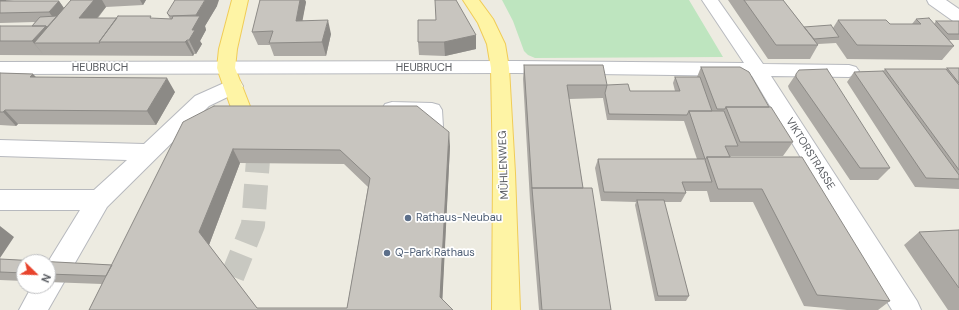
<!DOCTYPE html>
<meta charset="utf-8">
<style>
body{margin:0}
#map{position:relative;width:959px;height:310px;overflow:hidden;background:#edebe1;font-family:"DM Sans",sans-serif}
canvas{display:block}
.north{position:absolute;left:16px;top:254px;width:40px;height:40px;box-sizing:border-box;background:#fff;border:1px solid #bdbec0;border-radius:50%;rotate:113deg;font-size:11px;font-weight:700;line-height:16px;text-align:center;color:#5a5d62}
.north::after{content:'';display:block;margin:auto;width:14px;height:18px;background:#e8442d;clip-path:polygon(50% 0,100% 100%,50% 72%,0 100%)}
</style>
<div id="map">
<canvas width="959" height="310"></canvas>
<div class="north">N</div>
</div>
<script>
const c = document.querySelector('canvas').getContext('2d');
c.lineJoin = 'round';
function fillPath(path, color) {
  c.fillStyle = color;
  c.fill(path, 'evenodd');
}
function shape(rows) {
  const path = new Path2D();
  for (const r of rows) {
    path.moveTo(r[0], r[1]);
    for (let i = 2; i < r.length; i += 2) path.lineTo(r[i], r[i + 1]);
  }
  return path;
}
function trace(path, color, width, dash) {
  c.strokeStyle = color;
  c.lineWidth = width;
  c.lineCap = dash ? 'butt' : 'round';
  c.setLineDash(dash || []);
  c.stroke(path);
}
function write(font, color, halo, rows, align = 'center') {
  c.font = font + ' "DM Sans",sans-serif';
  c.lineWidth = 3.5;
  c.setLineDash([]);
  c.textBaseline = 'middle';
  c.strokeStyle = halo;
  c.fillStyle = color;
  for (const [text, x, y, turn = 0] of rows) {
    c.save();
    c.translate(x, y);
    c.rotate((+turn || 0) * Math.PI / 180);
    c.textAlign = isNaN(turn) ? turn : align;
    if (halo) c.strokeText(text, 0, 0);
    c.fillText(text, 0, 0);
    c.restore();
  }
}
const green = shape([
 [502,0,689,0,723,57,535,58,528,55,524,51,513,21]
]);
const majorTunnel = shape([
 [219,310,253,225,258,160,250,135]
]);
const minor = shape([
 [702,0,718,0,763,64,849,65,856,67,859,71,856,75,849,77,771,76,917,301,921,310,892,310,752,76,516,73,0,74,0,62,516,61,744,63,702,0],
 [927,0,946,0,959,9,959,22,953,21,929,4,927,0],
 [233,79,240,81,243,86,240,91,209,106,107,207,48,310,19,310,32,286,48,286,48,262,80,210,0,210,0,190,94,190,127,160,0,156,0,140,144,144,195,96,233,79],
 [392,102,432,103,439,105,442,110,443,127,439,132,432,135,425,132,421,127,422,117,392,116,385,114,382,109,385,104,392,102]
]);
const major = shape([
 [232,0,248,0,237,49,235,68,255,119,252,124,245,126,238,124,235,119,217,68,219,49,232,0],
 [463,0,479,0,493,19,505,44,509,68,515,173,520,310,492,310,493,173,491,68,487,44,478,23,463,0]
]);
const wall = shape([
 [0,0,14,0,6,1,59,1,64,8,71,0,146,0,143,5,106,7,98,18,170,19,167,13,217,6,205,26,206,30,200,41,202,44,196,54,194,54,193,56,0,55,0,26,32,26,35,22,0,23],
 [300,0,305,0,306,2,302,20,331,34,326,56,274,56,270,45,258,45,252,32],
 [728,0,783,0,804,27,833,28,838,20,890,24,912,24,916,19,934,24,936,21,959,21,959,40,949,40,954,46,942,60,847,59,836,43,818,44,818,45,810,59,768,59],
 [476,35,476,49,445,56,419,55,418,42],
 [524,65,607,85,630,91,675,91,673,83,675,77,697,77,701,67,769,107,793,142,783,156,730,156,890,301,878,310,847,310,804,306,753,202,710,202,707,191,685,191,686,193,681,202,664,202,689,296,686,301,655,301,635,205,636,202,601,201,595,168,598,159,697,159,684,121,607,120,603,98,569,99,583,188,611,310,539,310,530,201,523,79],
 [947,68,959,68,959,189,915,187,847,82,854,72,883,71,885,69,946,69],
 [0,73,33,74,36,77,175,92,156,125,18,124,16,126,0,125],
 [796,74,890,168,878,180,850,180,789,89,788,86],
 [183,122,450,146,442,299,453,310,89,310,102,284,48,282,48,262,24,262,24,281,0,280,0,259,112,265],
 [240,163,344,164,368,187,347,308,257,308,209,245],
 [959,230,959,310,948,310,904,245,919,232]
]);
const shadedWall = shape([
 [0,0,6,0,6,1,0,9],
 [94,0,102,0,106,7,87,30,79,18],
 [140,0,146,0,143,5],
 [205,0,219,0,217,6,205,26,206,30,200,41,202,44,196,54,189,40,196,15],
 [300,0,305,0,306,2,300,34,296,21],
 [59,1,66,11,61,17,64,22,63,23,67,28,54,43,34,43,44,55,32,41,46,26,52,34,59,26,49,12],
 [328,20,331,34,326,56,322,42],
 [476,35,476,49,445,56,444,42],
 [187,40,194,54,193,56,185,42],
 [33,74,45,88,30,77],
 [167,78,175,92,156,125,147,111],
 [5,110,18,124,16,126,3,112],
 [449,132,450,146,442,308,440,297],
 [233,149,240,163,209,245,199,232],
 [0,226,14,237,0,258]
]);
const building = shape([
 [71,0,94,0,79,18,117,18,99,42,100,43,34,43,71,0],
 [175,0,205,0,196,15,170,16,167,13,175,0],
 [260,0,300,0,296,21,328,20,322,42,269,43,273,31,252,32,260,0],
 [435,0,456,0,476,35,444,42,418,42,418,20,436,20,435,0],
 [744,0,783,0,818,45,776,45,744,0],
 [0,1,59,1,49,12,0,13,0,1],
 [57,16,47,27,46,26,32,26,40,17,57,16],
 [118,16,151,16,150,18,172,19,173,16,200,16,192,30,195,30,189,40,187,40,185,42,99,42,118,16],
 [929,18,954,46,857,45,838,20,886,20,890,24,921,24,916,19,929,18],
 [936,21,959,21,959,34,948,34,936,21],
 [831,25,839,37,814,39,804,27,831,25],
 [0,26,46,26,32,41,0,41,0,26],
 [524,65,603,65,607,85,567,85,583,188,532,188,524,65],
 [701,67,740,67,749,72,769,107,726,107,725,109,717,109,701,67],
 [947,68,959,68,959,83,947,68],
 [827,69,890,168,860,168,796,77,796,74,799,70,827,69],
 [885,69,946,69,959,85,959,170,885,69],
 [883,71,959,175,959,179,926,178,854,72,883,71],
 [0,73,33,74,30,77,167,78,147,111,5,110,3,112,0,112,0,73],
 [675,77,700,77,712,111,689,111,687,115,609,114,605,93,607,85,628,84,630,91,680,91,675,77],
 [214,106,417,106,449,132,440,297,453,310,89,310,183,122,214,106],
 [233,149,340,150,370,178,347,308,257,308,199,232,233,149],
 [726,107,771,107,793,142,740,142,726,107],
 [689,111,724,111,738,146,725,146,730,157,707,157,705,160,712,182,682,182,686,193,604,192,598,159,705,159,689,111],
 [707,157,802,157,890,301,817,295,762,189,718,189,707,157],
 [532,188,592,188,611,310,542,310,532,188],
 [637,200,664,200,689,296,658,296,637,200],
 [959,230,959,288,919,232,959,230],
 [0,259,112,265,106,276,48,274,48,262,24,262,24,273,0,272,0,259]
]);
const markers = [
 [408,218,4,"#5c6f8a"],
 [387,253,4,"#5c6f8a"]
];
const streetNames = [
 ["HEUBRUCH",100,68],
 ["HEUBRUCH",424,68],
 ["VIKTORSTRASSE",810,154,58],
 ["MÜHLENWEG",504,165,-92]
];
const serviceNames = [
 ["Rathaus-Neubau",416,218],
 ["Q-Park Rathaus",395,253]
];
fillPath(green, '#bee5bf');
trace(majorTunnel, '#c8c8c1', 24, [24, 12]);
trace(minor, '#b7b9be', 2);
trace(major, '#f0cc57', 2);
fillPath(minor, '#fff');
fillPath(major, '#fef4a5');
fillPath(wall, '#aca9a4');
fillPath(shadedWall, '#8c8a86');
fillPath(building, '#c8c5bf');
trace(building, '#8c8a86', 1);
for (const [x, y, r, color] of markers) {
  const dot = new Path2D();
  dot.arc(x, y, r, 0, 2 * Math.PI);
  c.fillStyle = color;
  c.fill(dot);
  trace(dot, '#fff', 1.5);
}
write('11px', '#5a5d62', '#fff', streetNames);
write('11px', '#4e5e75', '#fff', serviceNames, 'left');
</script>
